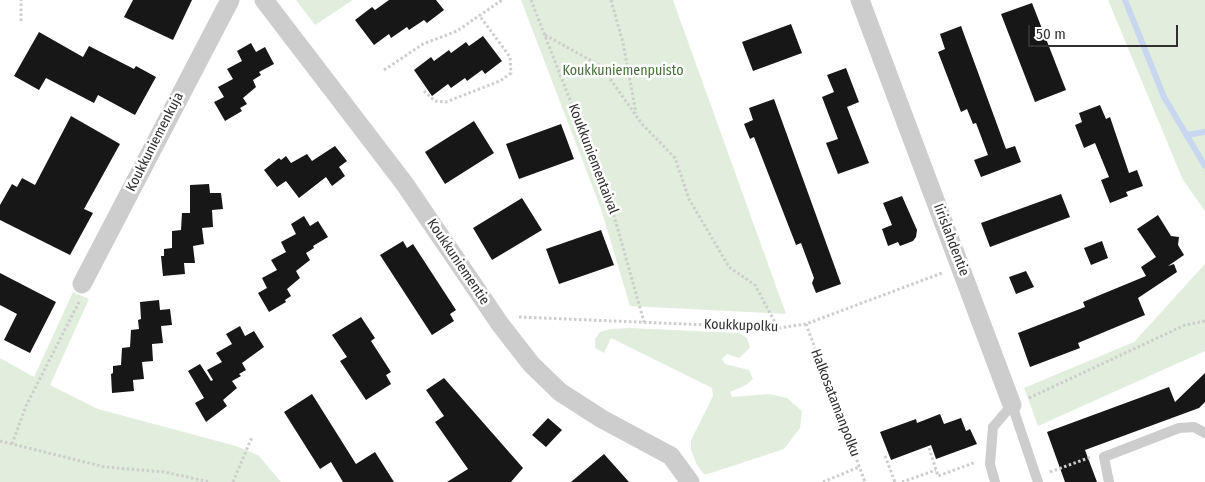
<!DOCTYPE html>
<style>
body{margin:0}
#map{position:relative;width:1205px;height:482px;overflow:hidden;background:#fff;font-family:"Fira Sans Condensed",sans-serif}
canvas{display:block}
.scale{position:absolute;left:1028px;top:25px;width:150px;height:22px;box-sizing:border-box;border:2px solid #303030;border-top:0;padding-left:6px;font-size:15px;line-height:18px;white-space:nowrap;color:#303030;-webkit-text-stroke:4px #fff;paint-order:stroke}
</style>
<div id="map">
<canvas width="1205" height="482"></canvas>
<div class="scale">50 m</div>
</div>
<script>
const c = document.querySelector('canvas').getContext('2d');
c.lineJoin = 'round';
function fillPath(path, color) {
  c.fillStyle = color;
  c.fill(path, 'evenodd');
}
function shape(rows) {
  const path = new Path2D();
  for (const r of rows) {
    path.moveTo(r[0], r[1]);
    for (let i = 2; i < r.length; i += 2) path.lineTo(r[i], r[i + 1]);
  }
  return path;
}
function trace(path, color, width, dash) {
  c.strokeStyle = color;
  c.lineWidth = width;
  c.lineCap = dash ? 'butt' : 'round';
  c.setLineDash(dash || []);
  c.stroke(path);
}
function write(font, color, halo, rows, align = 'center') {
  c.font = font + ' "Fira Sans Condensed",sans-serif';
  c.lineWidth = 5;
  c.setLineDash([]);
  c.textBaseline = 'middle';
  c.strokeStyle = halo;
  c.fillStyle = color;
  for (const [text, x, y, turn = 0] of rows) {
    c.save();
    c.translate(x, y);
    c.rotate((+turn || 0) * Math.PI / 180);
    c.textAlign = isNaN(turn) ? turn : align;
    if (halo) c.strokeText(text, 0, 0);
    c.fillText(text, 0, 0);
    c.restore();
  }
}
const green = shape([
 [296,0,353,0,315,25],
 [521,0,673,0,786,314,630,306,601,209],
 [1108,0,1205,0,1205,211,1183,180],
 [1205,264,1205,351,1038,426,1024,388,1134,342],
 [73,292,89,299,50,385,98,409,236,446,258,455,281,482,0,482,0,358,34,377],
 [630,328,739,333,747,338,750,348,739,358,727,354,722,359,725,364,749,370,753,379,746,385,730,392,732,397,769,394,787,398,802,411,800,428,784,449,708,474,704,474,697,465,691,450,691,440,713,396,712,388,611,338,604,353,595,348,595,339,600,332,610,329]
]);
const stream = shape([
 [1125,0,1164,97,1205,166],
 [1186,135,1205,132]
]);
const building = shape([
 [133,0,192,0,173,40,124,17],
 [389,0,436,0,444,10,427,23,424,20,409,30,407,27,391,38,389,34,374,45,355,20,372,7,375,10],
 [1032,3,1066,90,1035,102,1001,14],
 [791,24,802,53,753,71,742,42],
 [961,26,1006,149,1015,146,1021,162,981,177,974,160,988,155,976,123,973,124,967,109,961,112,938,52,945,49,940,34],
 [39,32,83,57,89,46,134,69,136,66,156,77,135,115,98,95,94,103,46,78,39,90,14,76],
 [483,36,502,61,485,74,482,70,467,81,465,78,451,88,448,84,432,96,414,70,431,57,434,61,449,50,451,53,466,42,469,46],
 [251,43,256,52,265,47,274,64,259,72,261,75,253,80,256,87,243,98,247,104,240,108,242,111,225,121,214,102,224,97,218,87,233,79,227,69,242,61,237,51],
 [846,68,859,102,847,107,869,163,838,174,826,143,838,139,822,97,834,92,827,75],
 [774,99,841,284,816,293,812,283,814,278,801,243,796,245,754,137,750,139,744,124,753,120,749,108],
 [1100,105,1106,119,1110,117,1129,173,1137,170,1143,186,1126,192,1128,196,1110,203,1101,180,1109,177,1095,143,1084,148,1075,125,1082,122,1079,113],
 [71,116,120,144,84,209,93,213,70,255,0,220,0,205,12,184,17,187,22,178,35,185],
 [474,121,494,153,445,184,425,152],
 [561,124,574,159,519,179,506,144],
 [335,146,347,161,339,167,345,176,332,186,326,177,299,198,286,181,277,187,264,170,279,158,281,160,286,156,291,163,307,154,312,161],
 [209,184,210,193,221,193,223,209,212,210,213,227,202,228,204,244,193,246,195,263,184,263,185,274,163,276,161,256,164,256,164,249,172,248,172,231,181,230,182,213,190,213,190,185],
 [1061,194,1070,217,990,247,981,223],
 [902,196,917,230,916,237,913,241,900,246,898,242,888,246,882,229,892,225,883,203],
 [522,198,542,230,492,260,473,228],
 [1158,215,1171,236,1179,237,1178,245,1184,255,1168,266,1174,264,1177,272,1138,298,1145,315,1078,343,1080,348,1030,367,1018,333,1085,307,1083,302,1146,276,1141,267,1156,257,1137,229],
 [304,216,310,226,318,221,328,237,313,246,314,248,306,253,310,260,296,271,300,278,287,289,291,296,285,300,286,302,269,312,258,293,267,288,262,278,277,270,271,260,286,252,281,242,296,234,291,224],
 [601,230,614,265,559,284,546,249],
 [403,241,407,248,413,244,456,310,450,314,454,321,432,335,380,255],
 [1102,241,1108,258,1091,265,1084,248],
 [1026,271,1034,287,1016,294,1009,277],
 [0,273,56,302,30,353,4,340,17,314,0,305],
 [159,300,160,310,170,309,172,325,161,326,163,343,152,344,153,361,142,362,144,379,133,380,134,391,112,393,111,374,113,373,113,366,121,365,122,348,130,347,131,330,139,329,138,320,141,319,140,302],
 [361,317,375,338,371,341,391,372,386,375,391,384,366,400,340,361,347,357,332,335],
 [240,326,245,336,254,331,264,347,242,363,246,370,239,374,241,376,232,381,237,388,223,400,227,406,206,422,195,403,204,398,188,371,200,364,211,381,213,380,207,370,222,362,216,353,232,344,226,334],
 [1205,373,1205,402,1199,408,1085,450,1097,482,1065,482,1047,432,1169,387,1175,402],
 [444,378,523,468,511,482,447,482,468,469,435,422,444,416,426,390],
 [312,394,356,464,375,452,394,482,343,482,331,462,320,469,284,412],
 [940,414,944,424,961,418,966,431,970,429,977,444,936,459,931,445,891,460,880,432,916,419,917,423],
 [548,418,562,430,546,447,532,435],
 [604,454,629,482,571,482]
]);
const path = shape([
 [531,0,611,205,644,322],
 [611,0,623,43,636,113],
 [21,21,21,0],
 [545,35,601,66,642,124,675,158,689,199,729,267,755,285,778,328],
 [384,70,423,44,457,31,502,0],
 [424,91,435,101,446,102,500,81,511,73,510,57,479,15],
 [519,317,779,328,806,324,942,273],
 [806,324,865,482],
 [1029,398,1185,325,1205,321],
 [0,441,105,467,164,472,210,482],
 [12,444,26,406,79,302],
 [929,448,938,476,976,462],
 [885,456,895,482],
 [1050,472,1091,457],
 [233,482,252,437],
 [823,482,859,467],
 [902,482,936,470]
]);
const lane = shape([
 [1012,405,1038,482],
 [995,482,990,464,993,427,1012,405],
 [1109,482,1104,457,1179,428,1194,427,1205,433]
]);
const street = shape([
 [264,0,404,183,500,324,531,364,560,392,602,419,671,456,690,482],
 [860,0,1012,405],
 [82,284,230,0]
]);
const parkNames = [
 ["Koukkuniemenpuisto",623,71]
];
const streetNames = [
 ["Koukkuniemenkuja",155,142,-63],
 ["Koukkuniementaival",593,159,69],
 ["Iirislahdentie",951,240,69],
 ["Koukkuniementie",458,262,56],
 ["Koukkupolku",741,326,2],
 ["Halkosatamanpolku",835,403,69]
];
fillPath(green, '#e2eedd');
trace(stream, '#c8d7ef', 6);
fillPath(building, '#171717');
trace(path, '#cdcdcd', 3, [2.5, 2.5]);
trace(lane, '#cdcdcd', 10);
trace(street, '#cdcdcd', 19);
write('14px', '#466f39', '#fff', parkNames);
write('14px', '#303030', '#fff', streetNames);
</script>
